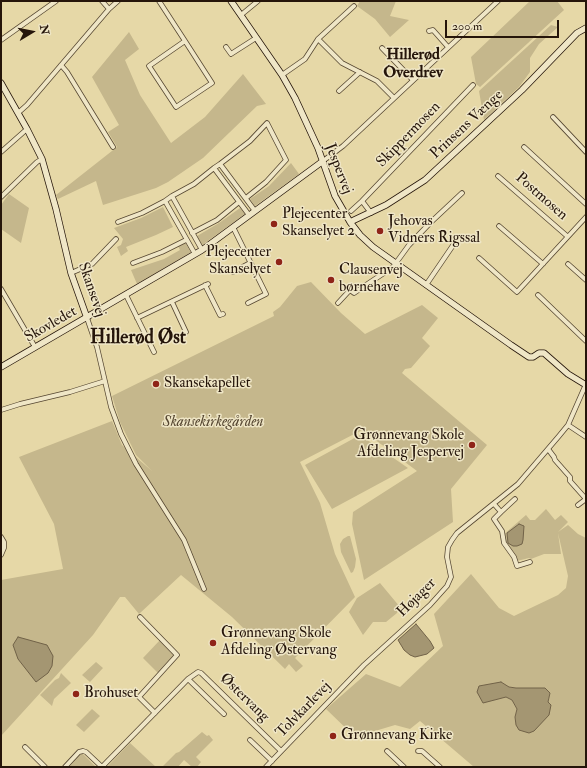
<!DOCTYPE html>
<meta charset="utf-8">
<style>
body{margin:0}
#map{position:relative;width:587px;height:768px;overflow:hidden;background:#e6d8a7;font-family:"IM FELL Double Pica",serif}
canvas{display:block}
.frame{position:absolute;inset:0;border:2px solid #25150a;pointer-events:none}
.north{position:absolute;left:12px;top:12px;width:40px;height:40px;-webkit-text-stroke:3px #efe6c6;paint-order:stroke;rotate:80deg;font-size:11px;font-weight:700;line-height:16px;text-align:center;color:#25150a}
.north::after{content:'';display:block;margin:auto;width:14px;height:18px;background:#25150a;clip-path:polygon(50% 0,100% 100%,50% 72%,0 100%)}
.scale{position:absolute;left:445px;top:20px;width:114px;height:18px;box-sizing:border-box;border:2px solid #25150a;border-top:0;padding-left:5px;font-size:12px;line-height:14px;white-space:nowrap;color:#25150a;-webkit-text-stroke:3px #efe6c6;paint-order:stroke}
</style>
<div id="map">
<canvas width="587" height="768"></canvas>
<div class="frame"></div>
<div class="north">N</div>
<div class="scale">200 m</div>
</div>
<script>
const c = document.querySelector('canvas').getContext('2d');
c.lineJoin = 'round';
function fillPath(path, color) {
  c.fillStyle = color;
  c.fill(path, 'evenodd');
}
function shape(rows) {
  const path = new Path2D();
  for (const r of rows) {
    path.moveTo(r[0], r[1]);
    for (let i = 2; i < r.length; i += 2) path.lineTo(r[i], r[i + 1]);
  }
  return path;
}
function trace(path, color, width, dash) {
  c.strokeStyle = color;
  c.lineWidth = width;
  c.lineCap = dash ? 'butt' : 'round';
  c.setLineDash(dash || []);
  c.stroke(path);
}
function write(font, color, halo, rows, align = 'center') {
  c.font = font + ' "IM FELL Double Pica",serif';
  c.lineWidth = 3;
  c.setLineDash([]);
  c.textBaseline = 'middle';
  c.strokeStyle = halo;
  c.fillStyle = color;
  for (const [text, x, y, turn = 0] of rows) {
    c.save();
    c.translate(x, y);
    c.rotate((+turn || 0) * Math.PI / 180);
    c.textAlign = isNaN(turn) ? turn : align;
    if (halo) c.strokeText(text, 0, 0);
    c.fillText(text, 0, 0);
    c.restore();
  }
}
const green = shape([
 [360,1,396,1,390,16,409,20,390,37,375,19,357,6],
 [530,1,557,1,564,10,480,87,476,84,471,57],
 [551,25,558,27,539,44,530,58,530,72,519,87,484,120,479,91],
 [129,32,139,49,125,60,140,95,171,143,205,117,243,74,266,104,257,106,203,158,168,182,156,188,103,205,96,181,58,199,56,195,117,147,108,132,119,125,92,77],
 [291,163,299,174,255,206,250,199,269,186],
 [9,194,29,208,21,243,1,229,1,205],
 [163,207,173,227,156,235,126,247,128,251,121,256,117,247,121,245,123,239,114,228,141,218],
 [240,208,245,214,202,245,197,236,219,223],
 [185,242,191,253,137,284,131,270,164,259,180,250,178,246],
 [311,282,341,313,365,334,422,305,438,318,422,338,430,346,411,368,405,369,402,373,487,445,451,489,453,522,364,580,352,524,353,512,417,471,362,430,300,462,320,503,335,554,355,597,295,658,303,666,296,672,289,664,285,669,232,617,181,575,139,614,125,597,120,597,93,635,1,736,1,580,63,569,54,524,19,457,112,421,122,445,152,471,136,455,120,422,112,396,274,316,273,312,280,307,297,286],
 [360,435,408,468,332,509,305,465],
 [546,509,555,520,561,515,568,522,558,532,568,525,578,534,586,538,586,767,474,767,420,721,410,729,395,725,355,737,326,709,366,674,400,687,443,646,434,614,471,574,499,608,514,616,558,595,566,588,568,576,558,533,561,554,544,554,531,559,529,558,517,561,505,542,503,535,526,515,530,520,535,520],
 [509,687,516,688,545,688,550,693,548,702,516,725,515,717,517,709,512,700,506,697],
 [348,536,350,536,356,559,355,567,353,572,351,573,341,552,340,544,343,539],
 [380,583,400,607,397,613,386,622,373,622,363,635,349,612,357,598],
 [160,640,175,654,158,673,143,658],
 [96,662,103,668,90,682,82,675],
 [61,673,71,683,54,699,52,706,40,695,55,680,59,678],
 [92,709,100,716,84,732,76,725],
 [202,732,207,736,209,735,213,740,196,757,201,762,197,767,192,767,184,760,178,767,162,767,176,753,179,752],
 [130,743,156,767,107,767],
 [82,753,96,767,69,767]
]);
const water = shape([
 [519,524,524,526,523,540,522,544,517,546,513,546,508,543,507,533,519,524],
 [416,624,430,641,434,648,427,654,415,657,410,655,404,650,398,640,416,624],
 [18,637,47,645,53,656,52,666,48,673,36,682,18,659,13,645,18,637],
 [501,682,509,687,516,688,545,688,550,693,548,702,551,705,549,715,534,731,529,733,519,730,516,725,515,717,517,709,512,700,506,697,483,703,477,692,479,686,501,682]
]);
const street = shape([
 [102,1,109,9],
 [159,1,185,41,212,83,176,107,149,66,185,41],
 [241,15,258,1],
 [429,31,433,30,448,47],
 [318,39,342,63,377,81,394,98],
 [1,40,56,1],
 [226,47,231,54,256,38],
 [382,48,413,80],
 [61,65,67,72,113,147],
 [282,75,305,59,318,39,354,6],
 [339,91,360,72],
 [18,113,27,105,109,9,118,1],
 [553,117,586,152],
 [524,147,586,204],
 [1,152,27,129],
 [323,161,343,146,498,1],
 [220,164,250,141,267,123,286,160,266,182,246,198],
 [498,176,567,236],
 [172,196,194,184,214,168],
 [1,197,37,162,42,159],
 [351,211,362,201],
 [371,213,362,201,473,85],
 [249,215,214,168,220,164,255,211],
 [118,222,142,213,165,201],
 [499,226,543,264],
 [233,227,266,294,248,303],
 [192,233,217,220,239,202],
 [195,254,165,201,172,196,202,250],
 [479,258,517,292,586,217],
 [133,263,162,252,186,240],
 [568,264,586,280],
 [233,272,250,263],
 [71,273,92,264,116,239],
 [205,285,220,315,223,314],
 [426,285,458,238],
 [1,289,35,347],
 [126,295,154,352],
 [538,295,586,341],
 [172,302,186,332],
 [338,303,350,290,354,293,393,267,409,245,430,223,462,193],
 [87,318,97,347,111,407,121,434,136,464,184,540,204,589],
 [137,318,208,284],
 [1,410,20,404,70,392,105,381],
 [568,425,586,437],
 [548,449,554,457,555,460,570,477,570,481,586,499],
 [494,504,501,512,515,499],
 [578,505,586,499],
 [501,512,494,519,502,531,504,543,514,557,517,566,530,562],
 [1,537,4,542,4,548,1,555],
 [140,617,177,655,139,697,155,713],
 [188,679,224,714],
 [250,740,272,761],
 [25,747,45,767],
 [387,751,404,767],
 [418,751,422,751,440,767],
 [65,767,79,752,83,751,86,752,102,767],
 [102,767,188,679,198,672,201,673,281,751],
 [266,767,364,665,430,605,447,586,451,577,447,557,448,547,452,540,457,533,518,484,559,436,568,425,586,384]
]);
const secondary = shape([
 [231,1,282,75,295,98,318,148,335,196,350,222,360,235,373,247,511,345,529,357,533,357,539,353,544,353,568,374,586,385],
 [1,83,27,129,42,159,56,209,71,273,87,318],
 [350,222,386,205,425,180,522,90,577,33,586,28],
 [1,367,202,250,323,161]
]);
const markers = [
 [274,224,4,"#8f2418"],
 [380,231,4,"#8f2418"],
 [279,262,4,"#8f2418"],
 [331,280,4,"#8f2418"],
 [156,384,4,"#8f2418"],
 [472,445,4,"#8f2418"],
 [213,643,4,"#8f2418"],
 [76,694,4,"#8f2418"],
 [333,736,4,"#8f2418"]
];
const streetNames = [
 ["Prinsens Vænge",467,125,-43],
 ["Skippermosen",409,135,-46],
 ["Jespervej",338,169,69],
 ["Postmosen",541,197,41],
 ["Skansevej",91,290,71],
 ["Skovledet",51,325,-30],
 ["Højager",417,598,-45],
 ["Østervang",244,698,44],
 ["Tolvkarlevej",304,710,-46]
];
const poiNames = [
 ["Plejecenter",282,215],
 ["Skanselyet 2",282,232],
 ["Jehovas",388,222],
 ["Vidners Rigssal",388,239],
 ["Plejecenter",271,253,"right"],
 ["Skanselyet",271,270,"right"],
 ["Clausenvej",339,271],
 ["børnehave",339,288],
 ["Skansekapellet",164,384],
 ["Grønnevang Skole",464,436,"right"],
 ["Afdeling Jespervej",464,453,"right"],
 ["Grønnevang Skole",221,634],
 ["Afdeling Østervang",221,651],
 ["Brohuset",84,694],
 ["Grønnevang Kirke",341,736]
];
const parkNames = [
 ["Skansekirkegården",213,423]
];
const neighbourhoodNames = [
 ["Hillerød",413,56],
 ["Overdrev",413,74]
];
const districtNames = [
 ["Hillerød Øst",138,339]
];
fillPath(green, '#c5b78c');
fillPath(water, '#a49672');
trace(water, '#716248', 1);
trace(street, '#554631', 5.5);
trace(secondary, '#25150a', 7);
trace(street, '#efe6c6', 4);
trace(secondary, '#efe6c6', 5.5);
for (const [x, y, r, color] of markers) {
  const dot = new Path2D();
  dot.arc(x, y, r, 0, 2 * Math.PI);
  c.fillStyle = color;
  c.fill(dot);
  trace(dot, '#efe6c6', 1.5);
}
write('15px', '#25150a', '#efe6c6', streetNames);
write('15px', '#25150a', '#efe6c6', poiNames, 'left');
write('italic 15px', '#554631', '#efe6c6', parkNames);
write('bold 16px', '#25150a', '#efe6c6', neighbourhoodNames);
write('bold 19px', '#25150a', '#efe6c6', districtNames);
</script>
